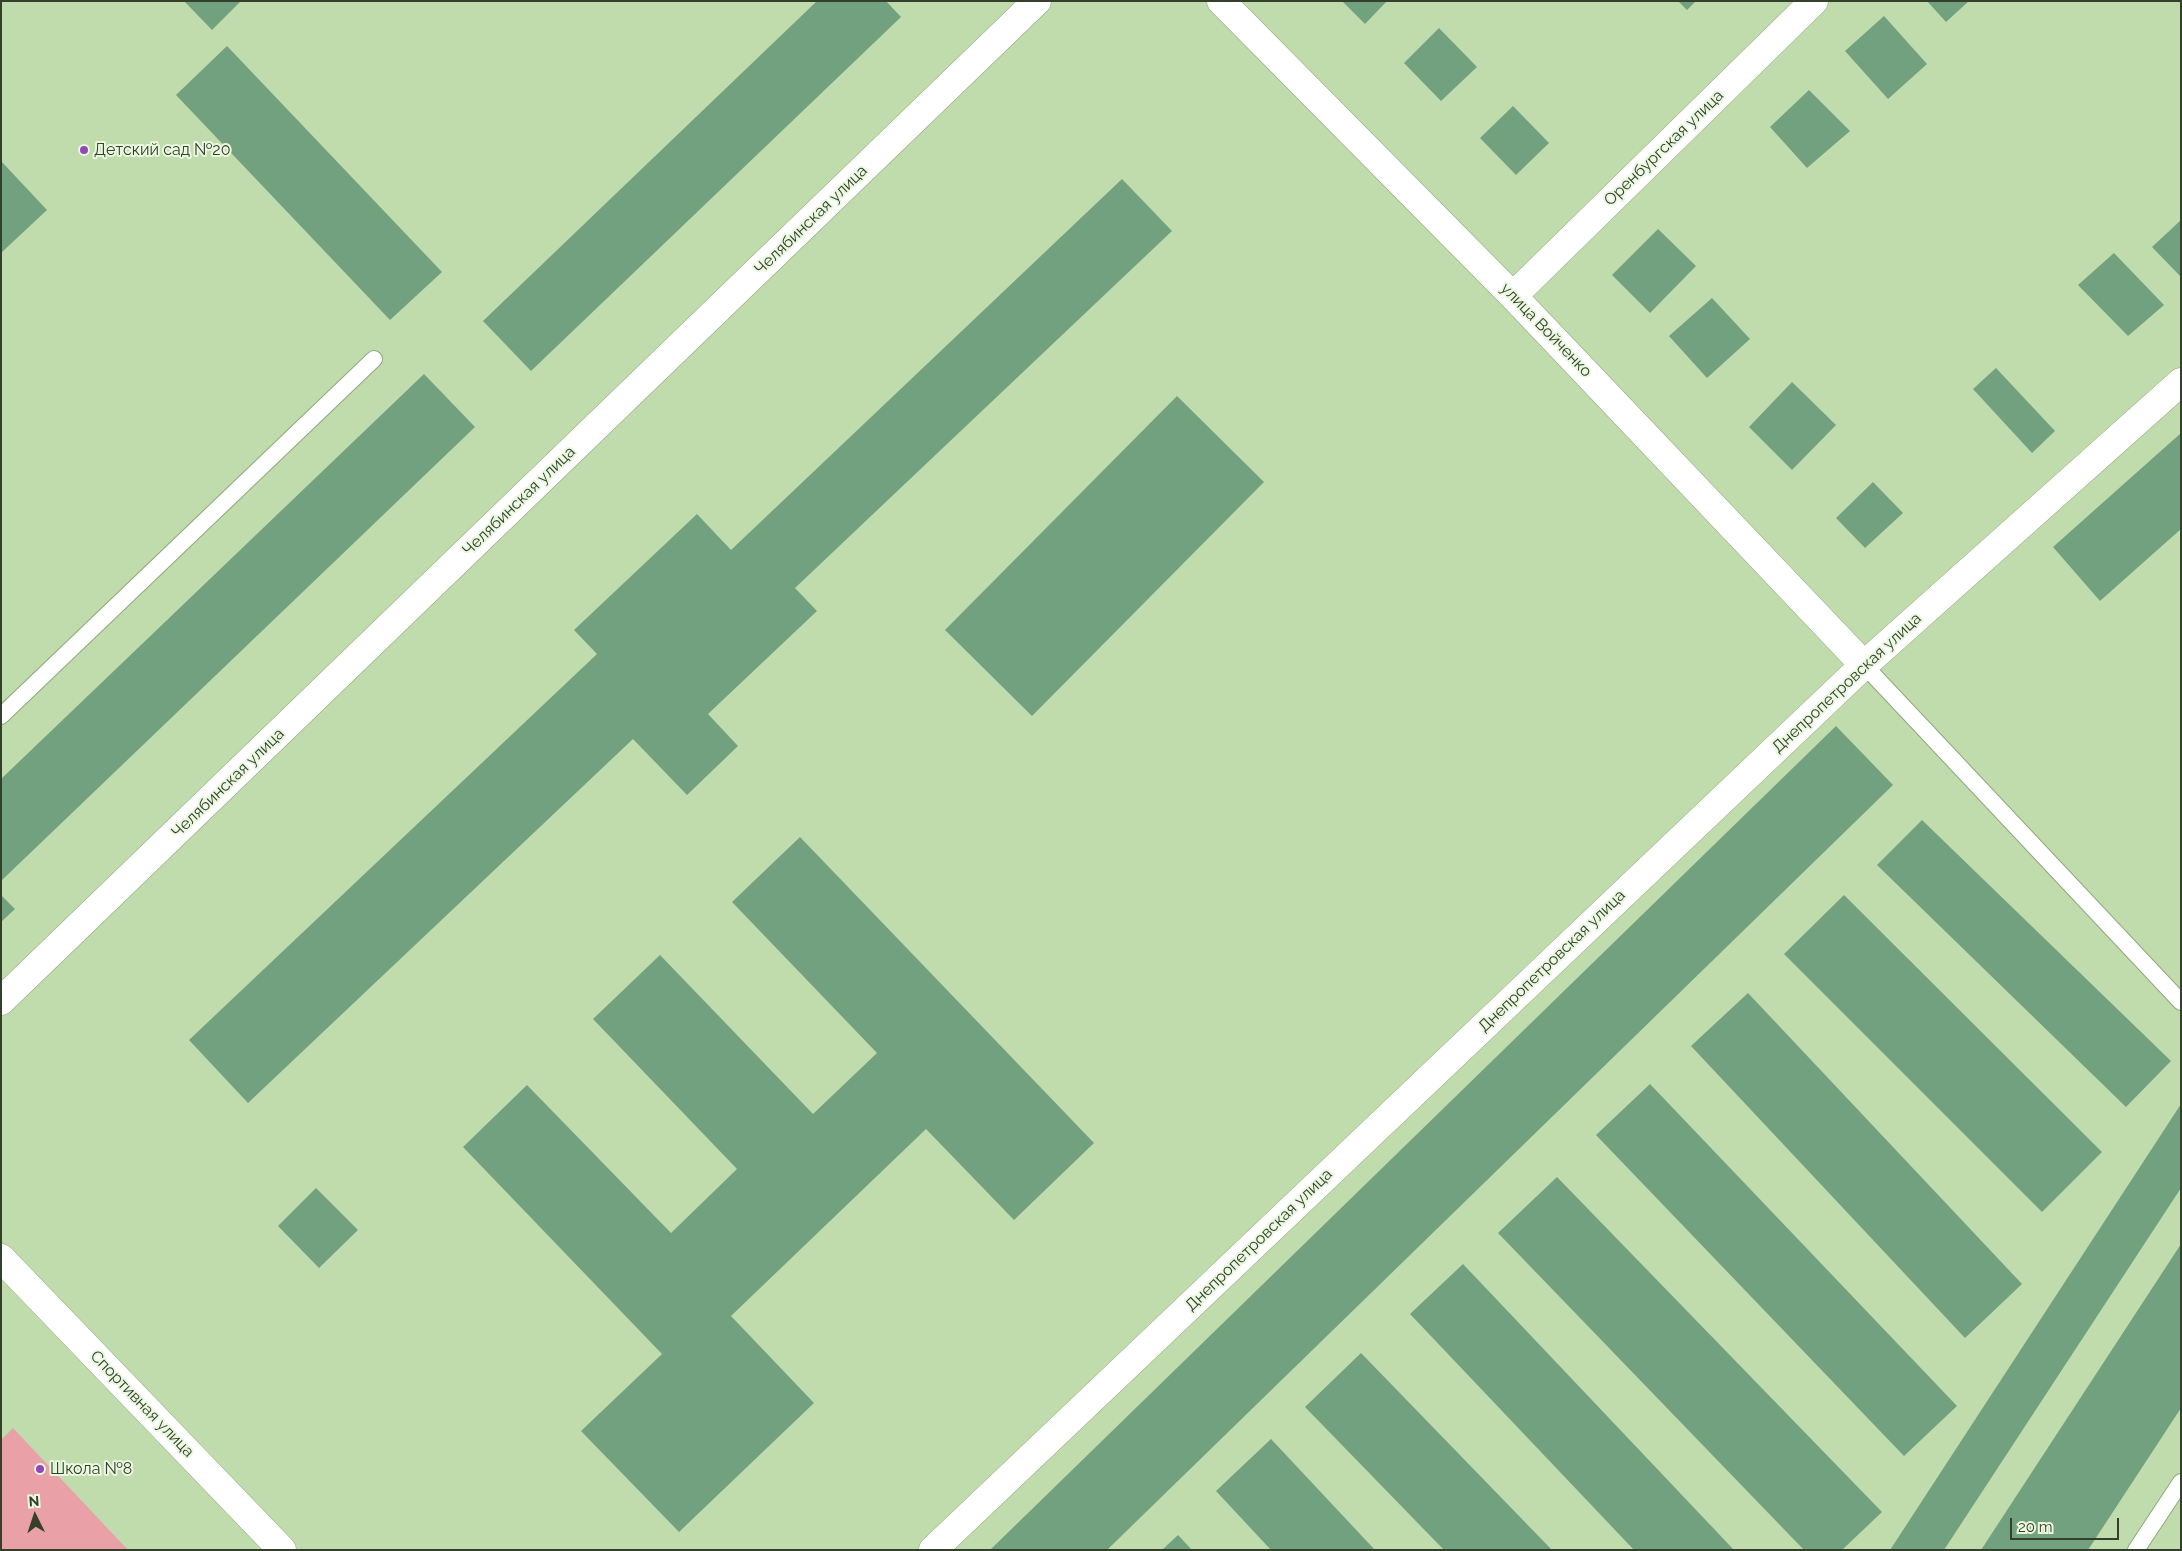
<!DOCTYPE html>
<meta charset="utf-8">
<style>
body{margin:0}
#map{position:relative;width:2182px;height:1551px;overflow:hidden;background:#c0dcac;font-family:Raleway,sans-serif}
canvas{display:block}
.frame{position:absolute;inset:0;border:2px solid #343f2c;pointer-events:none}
.north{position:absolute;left:10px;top:1491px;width:50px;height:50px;-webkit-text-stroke:4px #eaf8e0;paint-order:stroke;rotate:356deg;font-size:14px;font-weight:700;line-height:20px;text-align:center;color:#343f2c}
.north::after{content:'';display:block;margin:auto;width:18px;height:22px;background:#343f2c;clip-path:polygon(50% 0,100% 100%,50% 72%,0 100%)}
.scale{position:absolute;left:2010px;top:1518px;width:109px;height:22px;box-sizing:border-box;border:2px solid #343f2c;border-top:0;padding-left:6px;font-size:15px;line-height:18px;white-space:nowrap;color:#343f2c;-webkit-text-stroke:4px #eaf8e0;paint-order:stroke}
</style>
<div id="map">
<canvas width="2182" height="1551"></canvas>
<div class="frame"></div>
<div class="north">N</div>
<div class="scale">20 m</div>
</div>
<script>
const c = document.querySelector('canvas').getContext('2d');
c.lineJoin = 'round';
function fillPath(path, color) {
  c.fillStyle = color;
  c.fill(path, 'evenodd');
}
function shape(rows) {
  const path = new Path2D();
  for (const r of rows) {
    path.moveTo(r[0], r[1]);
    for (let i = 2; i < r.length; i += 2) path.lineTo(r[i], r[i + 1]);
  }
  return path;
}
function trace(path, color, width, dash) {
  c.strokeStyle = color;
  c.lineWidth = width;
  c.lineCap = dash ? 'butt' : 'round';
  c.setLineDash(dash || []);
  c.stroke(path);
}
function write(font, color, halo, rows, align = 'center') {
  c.font = font + ' Raleway,sans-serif';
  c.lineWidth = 4;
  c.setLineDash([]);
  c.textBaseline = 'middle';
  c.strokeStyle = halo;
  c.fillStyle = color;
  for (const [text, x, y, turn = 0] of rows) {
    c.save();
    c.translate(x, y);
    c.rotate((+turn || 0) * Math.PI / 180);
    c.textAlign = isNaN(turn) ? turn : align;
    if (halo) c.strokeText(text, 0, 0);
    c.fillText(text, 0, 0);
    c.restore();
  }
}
const green = shape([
 [13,1428,128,1550,1,1550,1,1440]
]);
const building = shape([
 [184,1,241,1,212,30],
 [817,1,886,1,901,17,531,371,483,321],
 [1342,1,1387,1,1365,24],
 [1678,1,1696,1,1687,10],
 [1927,1,1969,1,1946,22],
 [1884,16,1927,64,1888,99,1845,51],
 [1439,28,1477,67,1441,101,1404,63],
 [227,46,442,272,390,320,176,95],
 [1809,90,1850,131,1807,168,1770,127],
 [1513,106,1549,143,1516,175,1480,138],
 [1,161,47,210,1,253],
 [1122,179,1172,231,795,588,817,611,708,714,738,746,687,795,633,739,248,1103,189,1040,597,654,574,630,697,514,731,550],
 [2181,220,2181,277,2152,247],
 [1658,229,1696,266,1650,313,1612,275],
 [2114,253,2164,305,2128,336,2078,285],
 [1712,298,1750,339,1707,378,1669,336],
 [1996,368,2055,431,2032,453,1973,389],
 [424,374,475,427,1,881,1,779],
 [1792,382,1836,425,1792,470,1749,427],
 [1177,396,1264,482,1032,716,945,630],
 [2181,433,2181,529,2100,601,2053,547],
 [1873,482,1903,513,1865,548,1836,518],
 [1836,726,1893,785,1107,1550,990,1550],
 [1922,820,2171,1061,2126,1107,1877,865],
 [800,837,1094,1143,1014,1220,926,1129,731,1316,814,1403,679,1532,581,1431,662,1354,463,1147,527,1085,671,1233,737,1169,593,1019,660,955,813,1114,877,1053,732,902],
 [1,895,15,909,1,922],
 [1844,895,2102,1152,2042,1212,1784,954],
 [1748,993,2022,1284,1965,1338,1691,1046],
 [1650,1084,1957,1406,1904,1456,1596,1135],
 [2181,1104,2181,1188,1944,1550,1890,1550],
 [1557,1177,1882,1512,1842,1550,1804,1550,1498,1233],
 [316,1188,358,1230,319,1268,278,1226],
 [2181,1244,2181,1408,2088,1550,1981,1550],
 [1463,1264,1734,1550,1634,1550,1410,1314],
 [1361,1353,1552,1550,1444,1550,1305,1407],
 [1271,1439,1375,1550,1271,1550,1216,1491],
 [1178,1535,1192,1550,1162,1550]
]);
const lane = shape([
 [1864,665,2181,1002],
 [1,716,374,359],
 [2136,1550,2181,1482]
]);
const street = shape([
 [1221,1,1513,296,1864,665],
 [1513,296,1814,1],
 [1,1001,1037,1],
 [1,1258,282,1550],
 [933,1550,1864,665,2181,382]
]);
const markers = [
 [84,150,5,"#9348b9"],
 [40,1469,5,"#9348b9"]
];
const streetNames = [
 ["Оренбургская улица",1664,148,-44],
 ["Челябинская улица",811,220,-44],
 ["улица Войченко",1546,330,46],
 ["Челябинская улица",519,501,-44],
 ["Днепропетровская улица",1847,683,-43],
 ["Челябинская улица",228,783,-44],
 ["Днепропетровская улица",1552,961,-44],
 ["Днепропетровская улица",1259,1240,-44],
 ["Спортивная улица",142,1404,46]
];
const poiNames = [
 ["Детский сад №20",94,150],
 ["Школа №8",50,1469]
];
fillPath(green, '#e9a0a7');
fillPath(building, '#72a17f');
trace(lane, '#8ea97b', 18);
trace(street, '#8ea97b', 29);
trace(lane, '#fff', 16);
trace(street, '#fff', 28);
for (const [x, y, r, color] of markers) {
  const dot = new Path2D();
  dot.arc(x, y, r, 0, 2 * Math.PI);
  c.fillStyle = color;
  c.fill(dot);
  trace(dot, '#eaf8e0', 2);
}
write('16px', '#343f2c', '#eaf8e0', streetNames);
write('16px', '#343f2c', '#eaf8e0', poiNames, 'left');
</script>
